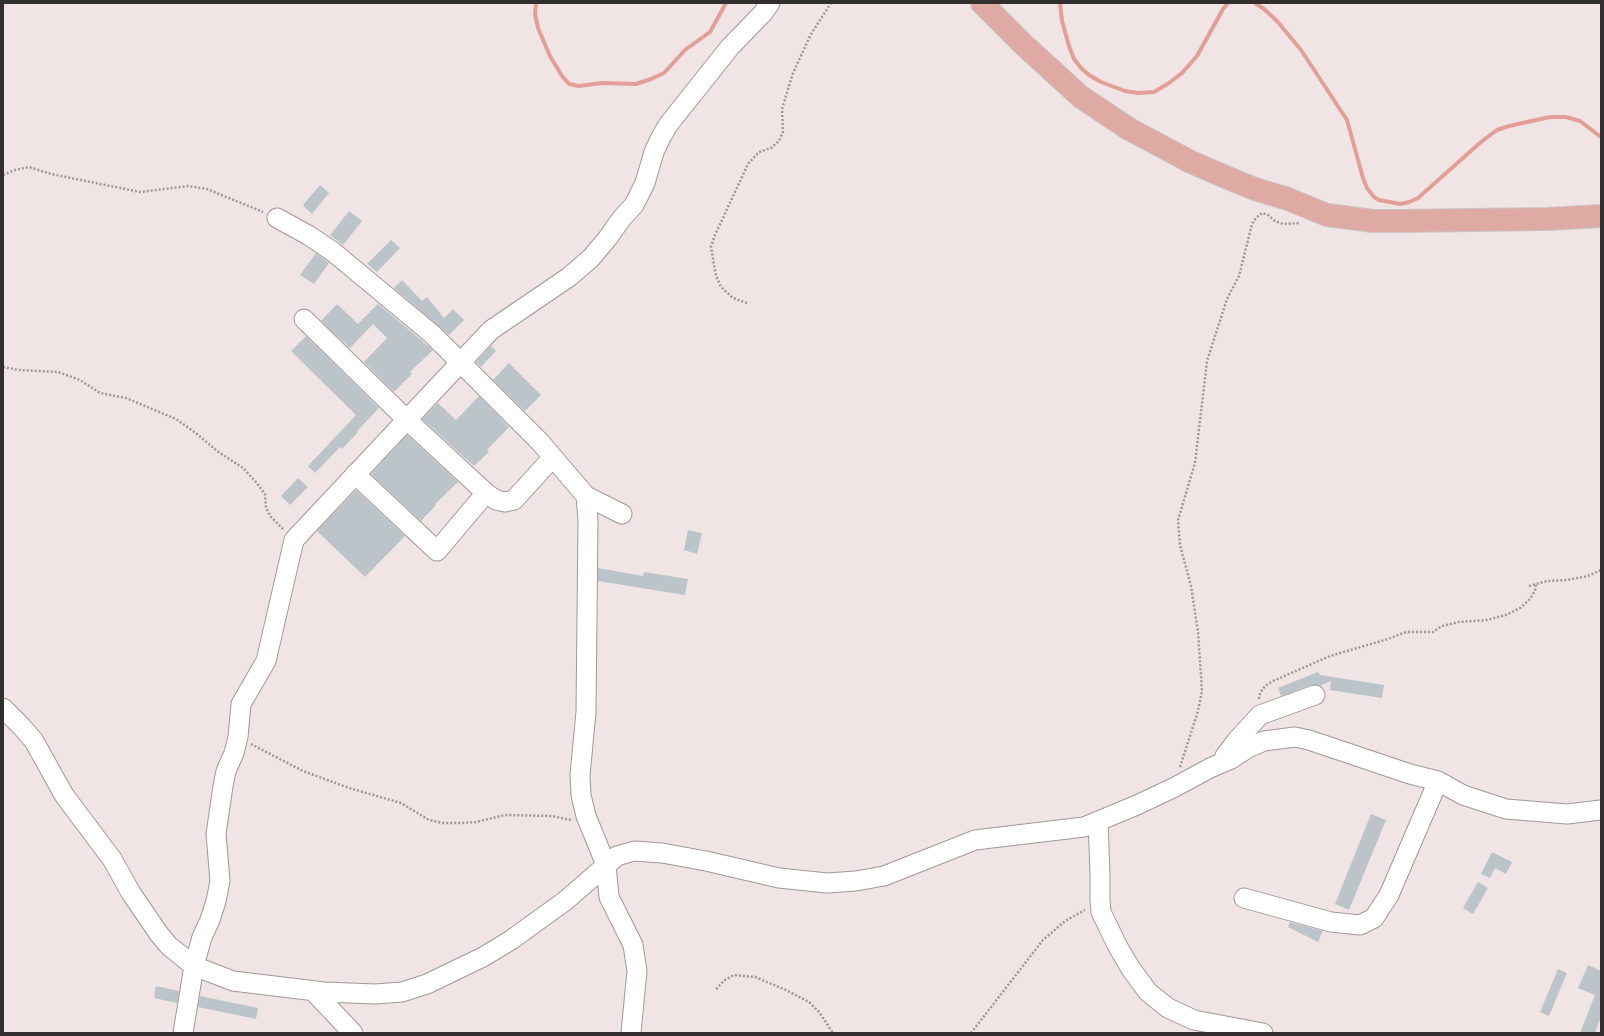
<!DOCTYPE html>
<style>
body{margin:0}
#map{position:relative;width:1604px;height:1036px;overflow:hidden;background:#f0e5e4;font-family:Inter,sans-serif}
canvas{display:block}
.frame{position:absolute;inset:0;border:4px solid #332f2f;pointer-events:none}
</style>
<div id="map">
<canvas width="1604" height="1036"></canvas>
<div class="frame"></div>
</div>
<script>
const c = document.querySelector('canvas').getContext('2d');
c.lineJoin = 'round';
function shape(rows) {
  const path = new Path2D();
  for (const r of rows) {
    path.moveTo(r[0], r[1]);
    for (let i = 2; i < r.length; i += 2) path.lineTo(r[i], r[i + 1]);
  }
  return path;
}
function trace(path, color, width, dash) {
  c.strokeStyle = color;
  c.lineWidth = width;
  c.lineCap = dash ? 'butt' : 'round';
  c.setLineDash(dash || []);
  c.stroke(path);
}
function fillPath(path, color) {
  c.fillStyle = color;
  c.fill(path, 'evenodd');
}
const stream = shape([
 [536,3,535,14,538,28,550,56,562,76,569,84,579,86,602,83,636,84,651,79,664,73,685,50,710,32,726,3],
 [1060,3,1062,21,1069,46,1074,59,1081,68,1089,75,1101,82,1125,91,1138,93,1154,92,1169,83,1182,73,1197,56,1223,9,1228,3],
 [1255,3,1264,9,1277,21,1301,50,1347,120,1363,178,1367,188,1374,197,1379,200,1400,204,1409,202,1418,198,1481,142,1497,130,1509,126,1550,117,1566,117,1580,121,1601,137]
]);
const building = shape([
 [320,185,329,193,312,214,303,205],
 [349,211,362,221,343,245,330,235],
 [391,240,400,248,377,272,367,264],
 [316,253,329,263,314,284,300,275],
 [402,280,422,301,427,297,444,318,453,309,464,320,449,335,394,288],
 [337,304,358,324,378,304,433,350,410,372,412,374,394,392,364,362,387,338,373,324,350,348,321,321],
 [306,336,379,408,357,431,358,432,342,449,340,447,315,473,308,466,356,415,291,351],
 [491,346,496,351,481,367,476,362],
 [509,363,541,395,525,411,493,380],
 [479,396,509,427,487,450,489,452,474,466,422,419,438,403,456,420],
 [407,435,458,482,435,504,436,505,421,521,371,474],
 [298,478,308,487,290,505,281,496],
 [356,490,405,536,365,577,317,531],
 [688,530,702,533,697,554,684,550],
 [598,568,643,576,644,572,688,579,685,595,598,581],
 [1318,672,1320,675,1384,685,1382,698,1330,690,1331,681,1320,686,1311,685,1281,696,1278,688],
 [1371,814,1386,820,1349,910,1335,904],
 [1492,852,1512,862,1506,874,1495,868,1490,878,1481,874],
 [1478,882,1488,888,1473,914,1463,908],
 [1290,922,1323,931,1318,942,1288,927],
 [1588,965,1601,971,1601,1017,1595,1033,1580,1033,1595,995,1578,988],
 [1558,969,1567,973,1549,1016,1540,1012],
 [156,986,179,991,177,1003,154,998],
 [200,996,258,1008,256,1019,198,1007]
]);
const path = shape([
 [3,175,15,170,29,167,51,174,140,192,188,186,207,189,263,212],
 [747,303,733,298,721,287,716,276,711,247,715,235,748,164,759,152,771,148,779,141,783,132,782,109,793,73,811,34,831,3],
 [3,367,19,370,58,372,80,380,100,393,126,398,176,419,197,434,217,451,243,468,255,481,265,494,266,508,271,517,284,530],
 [1529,586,1547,581,1567,580,1588,576,1601,570],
 [1259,699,1260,693,1265,686,1273,681,1330,656,1388,639,1406,632,1433,632,1442,626,1459,622,1487,620,1506,615,1520,608,1529,600,1535,591,1536,584],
 [251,744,303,771,349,788,401,803,429,820,443,823,462,823,476,822,505,815,552,816,571,820],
 [1180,767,1198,711,1202,691,1198,632,1191,586,1180,545,1178,520,1195,463,1207,361,1227,299,1239,276,1252,224,1256,218,1262,213,1268,215,1275,221,1283,224,1299,223],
 [716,989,725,980,734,975,755,977,786,990,809,1002,819,1012,833,1033],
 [971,1033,1043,940,1065,921,1085,910]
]);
const minor = shape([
 [277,218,308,235,332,251,432,334,540,442,586,496,622,514],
 [304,319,406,419,486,493,496,500,505,502,514,500,553,457],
 [355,474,437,551,486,493],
 [586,496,588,520,586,712,580,775,581,795,586,816,606,865,609,897,633,945,637,971,631,1033],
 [3,708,22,727,34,741,64,795,112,859,131,893,159,934,169,946,194,966,233,981,324,992,375,994,402,992,427,984,483,957,511,940,565,901,617,856,634,851,662,853,706,861,779,878,827,883,856,881,884,876,975,840,1084,827,1137,805,1175,787,1210,768,1231,759,1248,748,1264,741,1295,737,1309,740,1410,774,1438,781,1463,795,1506,809,1567,814,1601,810],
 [1225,756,1238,739,1260,715,1315,695],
 [1098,821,1100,874,1100,900,1101,912,1118,947,1131,969,1148,992,1168,1008,1194,1020,1263,1033],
 [1244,898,1331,922,1360,925,1374,918,1389,895,1438,781],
 [313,991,353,1033],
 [183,1033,194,966,202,937,210,920,216,901,220,881,216,834,223,786,226,771,234,753,238,737,241,704,266,661,294,540,491,330,569,277,591,258,607,239,622,218,634,205,645,183,654,152,660,139,668,125,730,47,763,13,770,3]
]);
const major = shape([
 [982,3,1024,45,1081,97,1129,129,1191,162,1228,178,1255,189,1288,199,1327,215,1373,221,1398,221,1547,219,1601,216]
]);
trace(stream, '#e39f97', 4);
fillPath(building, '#bbc4c9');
trace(minor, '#a19897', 21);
trace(major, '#c6c5c5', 24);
trace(path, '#9f9796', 2.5, [2, 2]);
trace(minor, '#fff', 19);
trace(major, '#e0aaa4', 22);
</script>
